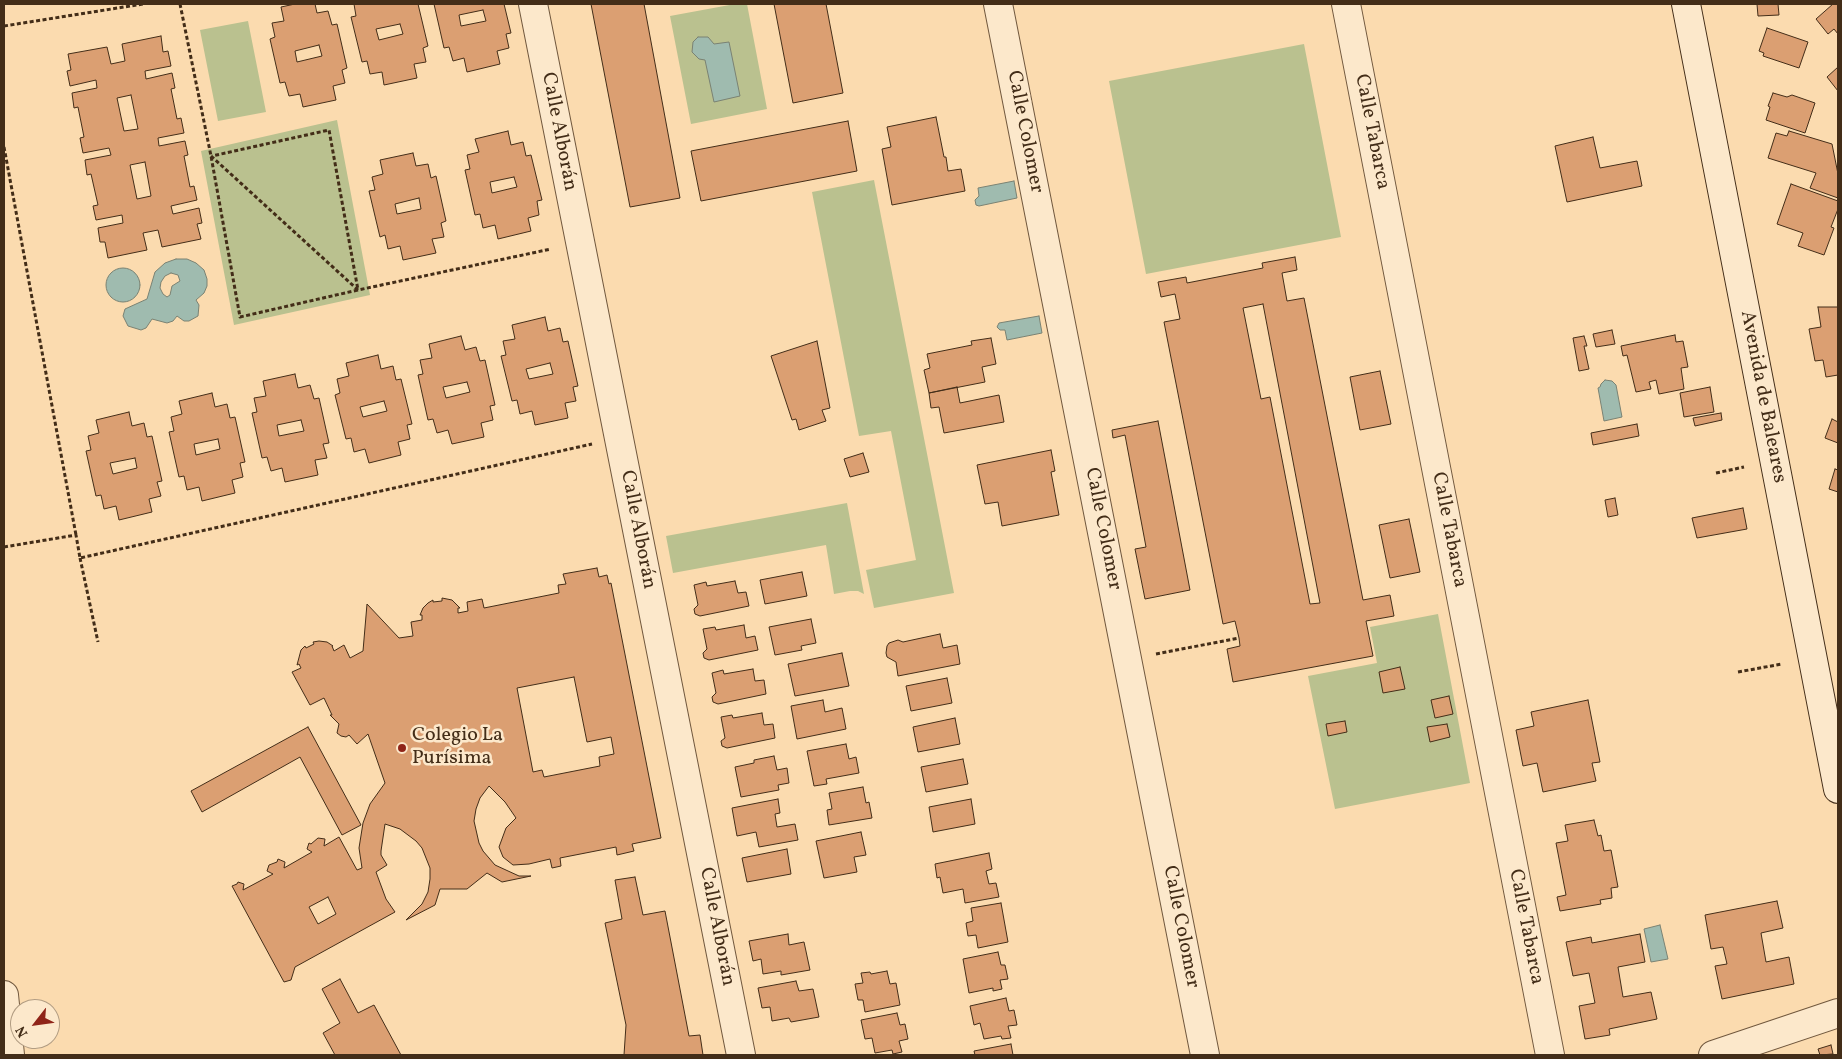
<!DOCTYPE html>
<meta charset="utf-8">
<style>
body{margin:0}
#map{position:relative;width:1842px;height:1059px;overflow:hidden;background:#fbdbaf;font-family:Vollkorn,serif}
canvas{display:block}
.frame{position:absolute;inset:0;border:5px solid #432d18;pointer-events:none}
.north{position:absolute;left:10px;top:999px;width:50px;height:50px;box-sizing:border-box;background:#fce8cb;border:1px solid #b29d83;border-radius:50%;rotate:240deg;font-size:14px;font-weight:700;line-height:20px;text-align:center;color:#432d18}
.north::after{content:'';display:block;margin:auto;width:18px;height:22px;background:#8f2418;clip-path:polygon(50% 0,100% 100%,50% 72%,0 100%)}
</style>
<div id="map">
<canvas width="1842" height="1059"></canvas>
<div class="frame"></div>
<div class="north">N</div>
</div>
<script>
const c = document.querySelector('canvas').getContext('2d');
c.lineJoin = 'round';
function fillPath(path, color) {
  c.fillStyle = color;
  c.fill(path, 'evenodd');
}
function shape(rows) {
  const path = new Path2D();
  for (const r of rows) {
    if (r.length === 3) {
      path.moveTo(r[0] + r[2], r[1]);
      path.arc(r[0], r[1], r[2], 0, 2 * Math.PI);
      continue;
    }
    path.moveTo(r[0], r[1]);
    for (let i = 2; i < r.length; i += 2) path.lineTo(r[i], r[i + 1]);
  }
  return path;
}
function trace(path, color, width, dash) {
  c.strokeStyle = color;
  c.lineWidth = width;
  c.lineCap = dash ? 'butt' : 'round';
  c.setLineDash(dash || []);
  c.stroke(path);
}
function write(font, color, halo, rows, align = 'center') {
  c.font = font + ' Vollkorn,serif';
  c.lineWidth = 5;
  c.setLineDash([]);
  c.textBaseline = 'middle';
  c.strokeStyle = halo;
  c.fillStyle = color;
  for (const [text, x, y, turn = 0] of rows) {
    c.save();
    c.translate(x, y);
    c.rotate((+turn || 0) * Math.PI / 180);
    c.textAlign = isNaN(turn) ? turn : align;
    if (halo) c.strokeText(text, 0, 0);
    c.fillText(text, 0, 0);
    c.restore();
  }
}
const green = shape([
 [735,4,747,4,767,109,691,124,670,16],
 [248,21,266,112,218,121,200,30],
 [1304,44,1341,237,1146,274,1109,81],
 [337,120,370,295,234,325,201,151],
 [874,180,954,593,874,608,866,570,916,560,891,431,859,436,812,192],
 [847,503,864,594,858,591,850,591,834,594,826,545,673,573,666,536],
 [1438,614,1470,783,1335,809,1308,676,1377,663,1370,627]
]);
const water = shape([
 [698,37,708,37,714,44,729,42,740,96,714,102,705,60,699,59,692,52,693,42,698,37],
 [1014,181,1017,198,979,206,976,205,975,200,979,196,978,188,1014,181],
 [176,259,187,259,196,263,204,270,207,279,207,286,204,293,196,300,199,305,198,316,189,321,184,321,177,316,173,321,167,323,152,319,146,328,141,330,128,326,123,316,125,309,147,299,155,272,165,263,176,259],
 [171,273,178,275,180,281,172,286,170,295,167,297,163,294,160,288,161,282,165,276,171,273],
 [123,285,17],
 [1039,316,1042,333,1007,340,1005,330,1000,330,997,327,999,323,1039,316],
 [1605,380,1612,381,1616,385,1622,417,1604,421,1598,388,1600,387,1601,384,1605,380],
 [1660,925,1668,959,1651,962,1644,929,1660,925]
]);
const building = shape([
 [295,4,315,4,317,13,328,11,332,25,337,24,347,68,342,70,345,83,333,86,336,100,303,107,300,94,289,96,285,82,280,83,270,39,275,37,272,23,284,21,281,7,295,4],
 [319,45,322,56,297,62,295,51,319,45],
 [354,4,418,4,428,46,423,48,426,62,414,64,417,78,384,85,382,72,370,74,367,61,362,62,351,17,356,16,354,4],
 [400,24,403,34,379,40,376,29,400,24],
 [434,4,504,4,511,33,506,34,509,48,497,51,500,64,467,72,464,58,453,61,449,47,444,48,434,4],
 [483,10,486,21,461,26,459,15,483,10],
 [591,4,644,4,680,198,630,207,591,4],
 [774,4,826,4,843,93,793,103,774,4],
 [1757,4,1778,4,1779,15,1758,16,1757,4],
 [1833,4,1838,4,1838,34,1834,29,1828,34,1816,19,1833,4],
 [1767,28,1808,42,1799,68,1763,56,1764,53,1759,51,1767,28],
 [161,36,163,52,168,51,171,66,145,71,146,79,172,73,175,88,171,89,177,119,181,118,184,133,158,138,159,146,185,141,188,155,184,156,190,187,194,186,197,200,171,206,173,214,199,208,202,223,197,224,201,239,162,247,158,230,143,233,147,250,108,258,105,242,100,242,98,228,123,223,122,215,96,220,93,206,98,205,91,174,87,175,85,160,111,155,109,148,83,153,80,138,84,137,78,107,74,108,72,93,97,88,96,80,70,86,67,71,71,70,68,54,107,47,111,64,125,61,122,44,161,36],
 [131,95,138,129,124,131,117,98,131,95],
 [145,162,151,196,137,199,130,165,145,162],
 [1838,67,1838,91,1827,77,1838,67],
 [1773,93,1787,97,1792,95,1815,103,1805,133,1766,120,1770,107,1768,106,1773,93],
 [936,117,944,157,946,157,948,171,961,169,965,191,892,205,882,149,891,147,887,127,936,117],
 [848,121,857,171,701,201,691,151,848,121],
 [508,131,511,145,523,142,526,156,531,155,542,200,537,201,539,215,528,218,531,231,498,239,495,225,483,228,480,214,475,215,465,170,470,169,467,155,479,152,475,139,508,131],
 [514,177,517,187,492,193,490,182,514,177],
 [1789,131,1832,144,1838,174,1838,198,1810,188,1816,173,1768,158,1776,133,1787,136,1789,131],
 [1593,137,1600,168,1637,161,1642,186,1567,202,1555,146,1593,137],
 [413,153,416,166,428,164,431,178,436,176,446,221,441,223,444,237,432,239,436,253,403,260,400,246,388,249,385,235,380,237,369,191,375,190,372,177,383,174,380,160,413,153],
 [419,198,421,209,397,214,395,204,419,198],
 [1791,184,1838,201,1838,209,1831,227,1834,228,1824,255,1798,246,1803,233,1777,224,1791,184],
 [1295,257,1297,270,1282,273,1287,301,1304,298,1363,600,1390,595,1394,616,1366,621,1373,656,1233,682,1227,649,1240,646,1239,638,1235,621,1223,624,1164,322,1180,319,1175,294,1161,297,1158,282,1186,277,1187,283,1263,268,1262,263,1295,257],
 [1263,304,1320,603,1310,604,1270,397,1261,399,1243,308,1263,304],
 [1818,307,1838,307,1838,375,1826,377,1823,360,1815,361,1809,329,1821,327,1818,307],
 [545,317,548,331,560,328,563,342,568,341,578,386,573,387,576,401,565,403,568,418,535,425,532,411,520,414,517,400,512,401,501,356,506,355,503,341,515,339,512,325,545,317],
 [550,363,553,374,529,379,526,369,550,363],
 [1612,330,1615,344,1596,347,1593,334,1612,330],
 [1675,335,1676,342,1683,341,1688,367,1681,368,1684,389,1659,394,1656,380,1649,382,1651,389,1636,392,1627,355,1623,356,1621,346,1675,335],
 [461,336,465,350,476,347,480,361,485,360,495,405,490,406,493,420,481,423,484,437,452,444,448,430,437,433,433,419,428,420,418,375,423,374,420,360,432,358,429,344,461,336],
 [467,382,470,392,446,398,443,387,467,382],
 [1584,336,1587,346,1584,346,1589,369,1579,371,1573,338,1584,336],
 [991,338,996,364,982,367,985,382,929,393,924,370,930,368,927,354,972,345,971,341,991,338],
 [817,341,830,408,822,410,826,421,799,430,796,419,792,420,771,356,817,341],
 [378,355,381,369,393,366,396,380,401,379,412,424,407,425,410,439,398,442,401,455,369,463,365,449,354,452,351,438,346,439,335,395,340,393,337,379,349,376,346,363,378,355],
 [384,401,387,411,363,417,360,407,384,401],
 [1380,371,1391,424,1360,430,1350,377,1380,371],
 [295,374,298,388,310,385,314,399,319,398,329,443,323,444,327,458,315,460,318,475,285,482,282,468,271,471,267,457,262,458,252,413,257,412,254,398,266,396,263,381,295,374],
 [301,420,304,431,279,436,277,425,301,420],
 [957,387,960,403,999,395,1004,422,944,433,939,407,931,408,929,393,957,387],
 [1710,387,1714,412,1684,417,1680,393,1710,387],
 [212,393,215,407,227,404,230,418,235,417,245,462,240,463,243,477,232,480,235,493,202,501,199,487,187,490,184,476,179,477,169,432,174,431,171,417,182,414,179,401,212,393],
 [218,439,220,449,196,455,194,444,218,439],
 [129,412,132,426,144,423,147,437,152,436,162,481,157,482,161,496,149,499,152,512,119,520,116,506,104,509,101,495,96,496,86,451,91,450,88,436,99,433,96,420,129,412],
 [135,458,137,468,113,474,110,463,135,458],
 [1721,413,1722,420,1695,426,1693,418,1721,413],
 [1832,419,1838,422,1838,443,1825,438,1832,419],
 [1158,421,1190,590,1145,599,1135,549,1146,547,1125,435,1113,438,1112,430,1158,421],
 [1637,424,1639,436,1593,445,1591,433,1637,424],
 [1051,450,1055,471,1051,472,1059,515,1002,526,998,502,985,504,977,465,1051,450],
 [863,453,869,472,850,477,844,459,863,453],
 [1835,469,1838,470,1838,492,1829,489,1835,469],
 [1615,498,1618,515,1608,517,1605,500,1615,498],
 [1743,508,1747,529,1697,538,1692,518,1743,508],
 [1409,519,1420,572,1390,578,1379,525,1409,519],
 [597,568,599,577,607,575,609,584,611,583,661,838,632,844,634,851,617,855,616,847,560,858,561,866,552,868,550,859,529,864,513,865,503,857,499,847,506,828,516,818,505,802,489,786,480,798,476,809,474,821,479,843,483,851,495,865,519,876,531,876,502,882,487,873,467,889,440,889,435,905,406,920,422,904,428,892,430,879,430,868,422,848,416,841,400,829,385,824,381,851,381,855,387,865,376,872,386,899,395,912,295,967,291,980,284,982,232,886,237,884,238,882,244,884,243,890,273,874,267,871,269,865,277,862,278,859,285,862,284,868,312,852,307,849,309,843,311,844,318,838,325,839,324,846,339,837,357,870,362,868,359,848,363,823,370,804,385,783,368,734,357,744,349,735,346,737,341,736,337,733,339,724,330,715,332,715,324,698,310,705,292,672,301,668,299,664,297,665,301,650,305,646,306,648,314,644,313,642,319,641,327,642,333,646,332,646,334,651,344,645,350,658,363,651,367,604,399,638,413,636,411,622,422,620,422,615,420,615,423,608,428,603,433,600,433,602,442,601,442,598,452,600,460,608,458,608,458,613,468,611,467,602,482,599,484,608,559,593,558,585,566,584,563,574,597,568],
 [574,677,587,742,611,737,614,754,599,757,600,766,544,777,542,770,533,772,517,688,574,677],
 [328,897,336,914,318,924,309,907,328,897],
 [802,572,807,596,765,604,760,580,802,572],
 [735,581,738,593,746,592,749,606,700,616,695,614,694,609,698,605,694,585,706,582,707,586,735,581],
 [811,619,816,643,801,646,802,650,775,655,769,627,811,619],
 [744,625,746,638,755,636,758,650,709,660,704,658,703,653,707,649,703,629,715,627,716,630,744,625],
 [940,634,943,648,957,645,960,664,898,676,896,662,887,657,886,653,887,646,889,643,898,640,903,642,940,634],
 [842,653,849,686,795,696,788,664,842,653],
 [1400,667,1405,689,1383,693,1379,672,1400,667],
 [753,669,755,681,764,680,766,694,718,704,713,702,712,697,716,693,712,673,723,670,724,674,753,669],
 [947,678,952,703,911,711,906,686,947,678],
 [1449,696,1453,714,1435,718,1431,700,1449,696],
 [823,700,825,712,842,708,846,729,797,739,791,706,823,700],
 [1588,700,1600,762,1592,763,1596,781,1543,792,1537,763,1523,766,1516,730,1534,726,1531,712,1588,700],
 [762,713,764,725,773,724,775,738,727,748,722,746,721,741,725,738,721,717,732,715,733,718,762,713],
 [955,718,960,744,918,752,913,727,955,718],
 [1345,721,1347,732,1328,736,1326,724,1345,721],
 [1447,724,1450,737,1430,742,1427,727,1447,724],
 [308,727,361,825,342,835,300,757,202,812,191,791,308,727],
 [846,744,849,759,856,757,859,773,826,779,827,784,814,786,807,751,846,744],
 [774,756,777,770,787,768,789,783,778,785,779,790,741,797,735,767,754,763,754,760,774,756],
 [963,759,968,784,926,792,921,767,963,759],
 [863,787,866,803,869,802,872,818,829,825,827,810,832,809,829,793,863,787],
 [778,799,780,813,775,814,777,827,795,824,798,840,759,847,756,832,737,836,732,808,778,799],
 [971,799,975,824,933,832,929,807,971,799],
 [1594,820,1598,836,1601,835,1604,851,1611,850,1618,887,1611,888,1612,898,1600,900,1601,904,1560,911,1557,897,1566,895,1556,843,1568,841,1565,825,1594,820],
 [861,832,866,855,854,857,857,872,824,878,816,841,861,832],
 [787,849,791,874,747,882,742,858,787,849],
 [989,853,992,869,986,871,989,884,996,883,999,897,965,903,963,889,943,893,940,877,937,878,935,864,989,853],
 [635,877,643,915,665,911,689,1036,700,1035,703,1055,624,1055,626,1025,605,923,622,919,615,880,635,877],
 [1777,901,1783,928,1761,933,1766,962,1789,957,1794,984,1722,999,1715,966,1727,964,1723,947,1711,949,1705,915,1777,901],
 [1001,903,1008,942,978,948,976,935,968,936,966,923,973,921,971,908,1001,903],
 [788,934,789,945,804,942,810,970,781,975,781,971,763,974,761,959,753,961,749,941,788,934],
 [1640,934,1645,962,1618,967,1623,997,1651,992,1657,1019,1609,1029,1610,1035,1585,1039,1579,1006,1595,1003,1589,973,1573,976,1566,942,1591,937,1592,943,1640,934],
 [998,952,1001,965,1005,965,1008,979,1000,980,1002,989,993,991,993,988,969,993,963,959,998,952],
 [887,971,890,984,896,983,900,1005,865,1012,863,1000,858,1000,855,984,863,983,861,973,870,972,871,974,887,971],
 [340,979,358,1013,374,1005,401,1055,335,1055,323,1033,340,1023,322,989,340,979],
 [796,981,799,991,813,989,819,1017,791,1022,789,1018,772,1021,770,1007,762,1008,758,988,796,981],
 [1006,998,1009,1011,1014,1010,1017,1025,1008,1026,1011,1038,1002,1039,1001,1036,984,1039,980,1023,974,1025,970,1006,1006,998],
 [897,1013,900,1025,905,1024,908,1039,899,1041,902,1052,893,1054,892,1050,875,1053,872,1038,865,1039,861,1020,897,1013],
 [1011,1044,1013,1055,975,1055,974,1051,1011,1044],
 [1831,1045,1833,1054,1820,1055,1818,1049,1831,1045]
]);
const path = shape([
 [180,4,211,156,240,317,358,290,329,130,212,156],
 [4,26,143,4],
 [4,147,76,535],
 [211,156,358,290,551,249],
 [1716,473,1744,467],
 [4,547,76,535,80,558,592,444],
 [80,558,98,642],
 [1156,654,1239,638],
 [1738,672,1782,664]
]);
const minor = shape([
 [533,4,741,1055],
 [998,4,1205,1055],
 [1346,4,1550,1055],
 [4,995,10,1055],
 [1713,1055,1838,1013]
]);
const secondary = shape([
 [1686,4,1838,789]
]);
const markers = [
 [402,748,5,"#8f2418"]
];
const streetNames = [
 ["Calle Alborán",558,132,79],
 ["Calle Colomer",1024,132,79],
 ["Calle Tabarca",1371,132,79],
 ["Avenida de Baleares",1762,397,79],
 ["Calle Colomer",1102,529,79],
 ["Calle Alborán",637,530,79],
 ["Calle Tabarca",1448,530,79],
 ["Calle Alborán",716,927,79],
 ["Calle Colomer",1180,927,79],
 ["Calle Tabarca",1525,927,79]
];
const poiNames = [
 ["Colegio La",412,736],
 ["Purísima",412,759]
];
fillPath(green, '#bac18f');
fillPath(water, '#9fbbaf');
trace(water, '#7a8273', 1);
fillPath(building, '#db9f72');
trace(building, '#432d18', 1);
trace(minor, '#71583e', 30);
trace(secondary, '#432d18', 30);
trace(path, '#432d18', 3, [4, 2.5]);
trace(minor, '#fce8cb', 28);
trace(secondary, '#fce8cb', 28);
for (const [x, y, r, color] of markers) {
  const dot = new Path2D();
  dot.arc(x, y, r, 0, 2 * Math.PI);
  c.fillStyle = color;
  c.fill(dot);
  trace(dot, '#fce8cb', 2);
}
write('20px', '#432d18', '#fce8cb', streetNames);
write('20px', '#432d18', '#fce8cb', poiNames, 'left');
</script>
